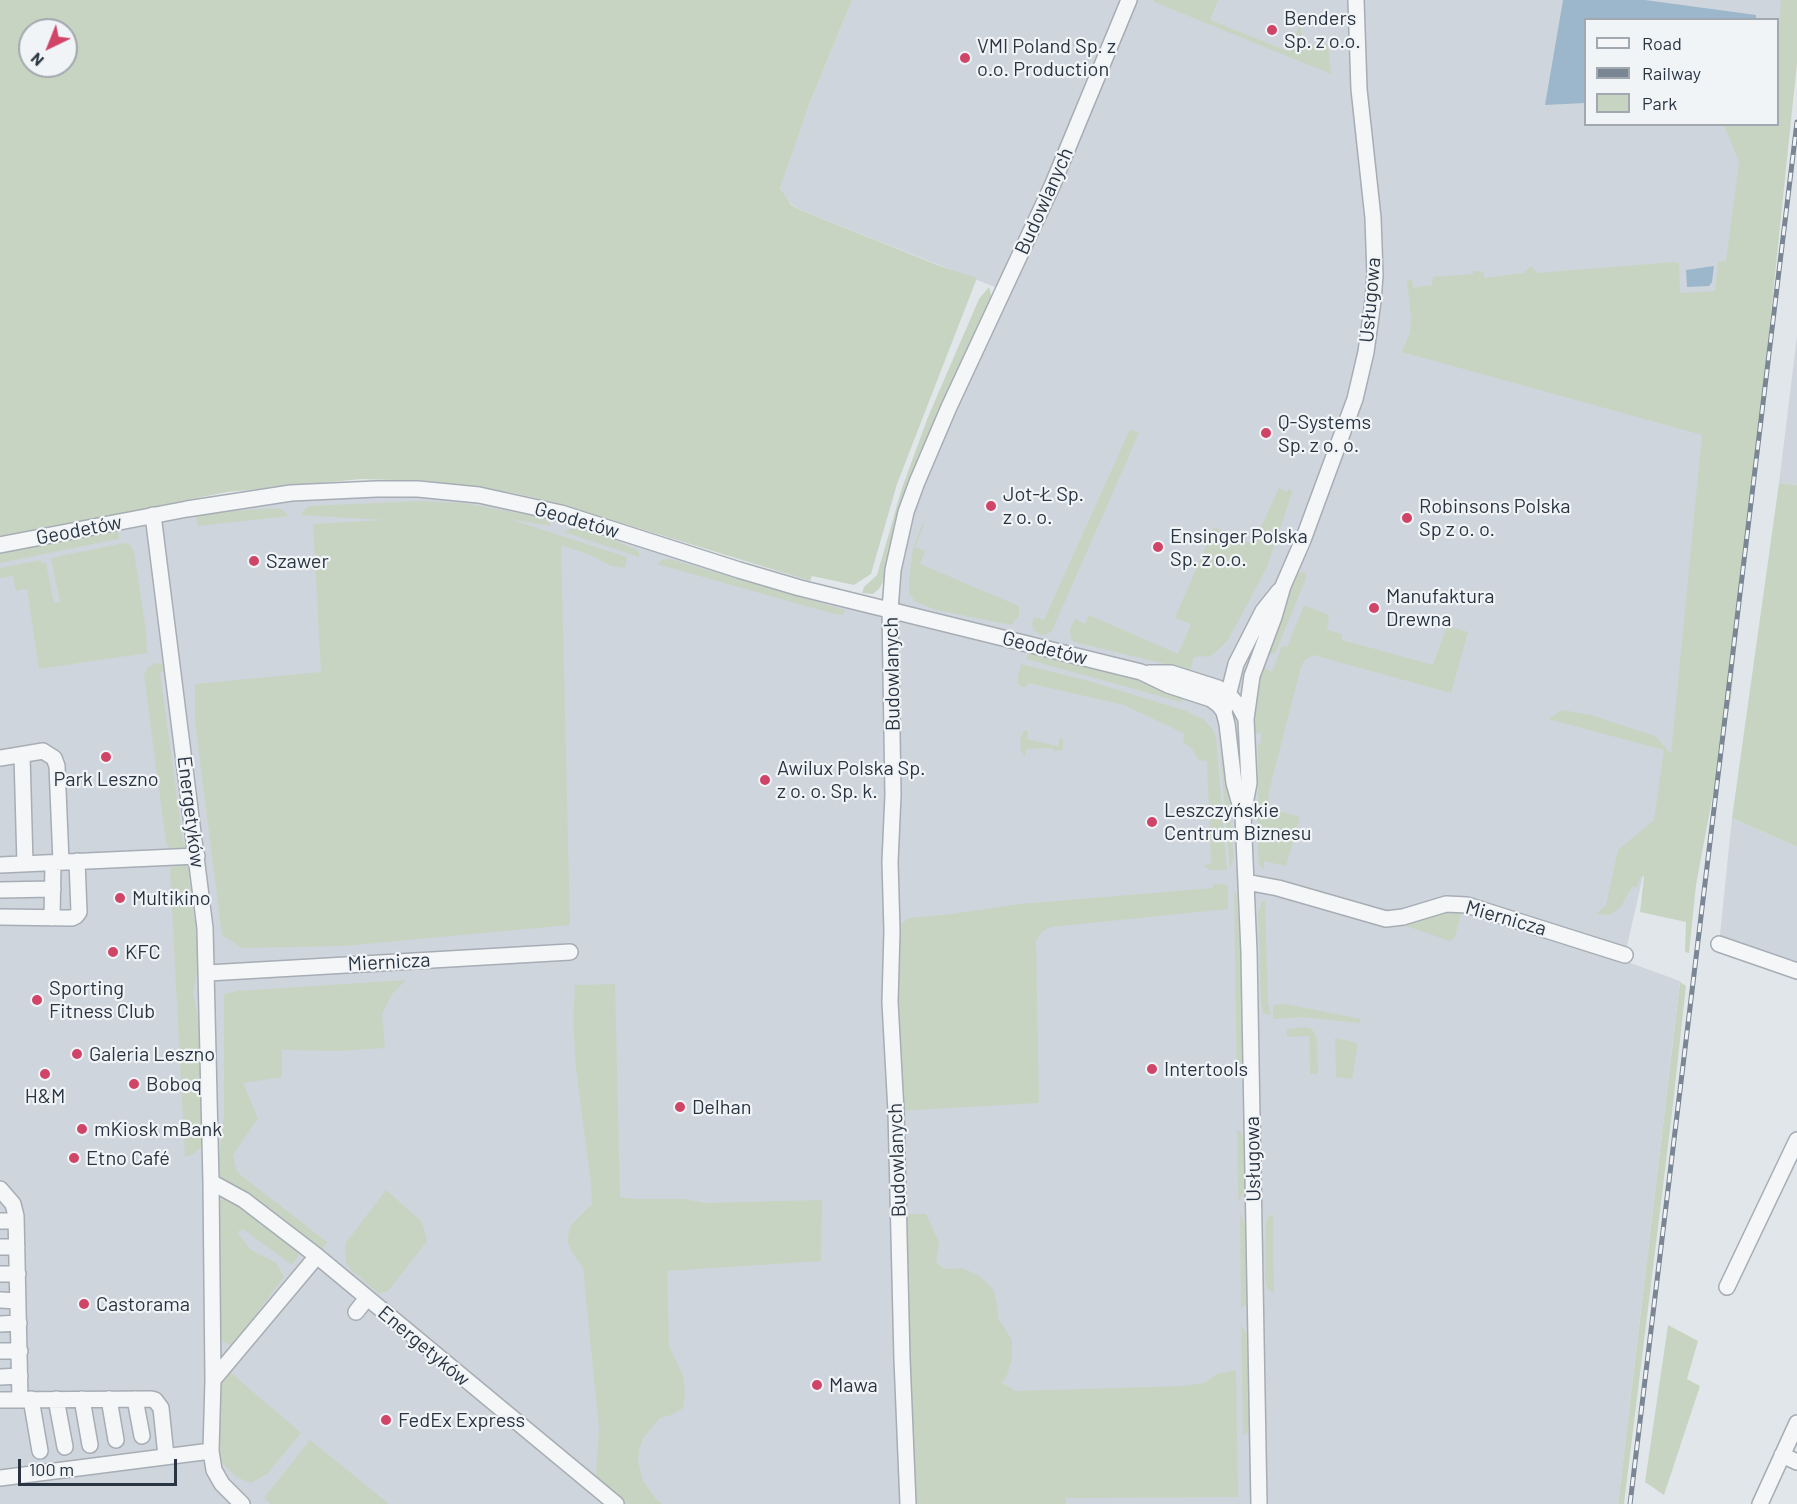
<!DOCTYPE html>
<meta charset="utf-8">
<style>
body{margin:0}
#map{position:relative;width:1797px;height:1504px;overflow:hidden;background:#e1e6ea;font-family:Barlow,sans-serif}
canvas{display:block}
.legend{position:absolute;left:1584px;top:18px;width:195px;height:108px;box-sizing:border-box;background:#f1f4f7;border:2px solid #a1a8af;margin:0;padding:8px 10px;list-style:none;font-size:18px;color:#293542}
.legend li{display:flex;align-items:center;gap:12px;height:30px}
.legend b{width:30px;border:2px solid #a1a8af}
.north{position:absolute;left:18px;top:18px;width:60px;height:60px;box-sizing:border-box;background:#f1f4f7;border:2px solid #a1a8af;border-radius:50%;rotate:223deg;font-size:16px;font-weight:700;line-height:24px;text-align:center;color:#293542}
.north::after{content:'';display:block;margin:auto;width:21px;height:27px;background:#d04567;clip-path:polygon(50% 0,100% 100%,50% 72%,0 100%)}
.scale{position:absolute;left:18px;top:1459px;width:159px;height:27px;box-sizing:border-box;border:3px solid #293542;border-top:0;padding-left:8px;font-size:18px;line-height:21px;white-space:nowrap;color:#293542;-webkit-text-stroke:4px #f1f4f7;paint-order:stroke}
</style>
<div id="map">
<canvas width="1797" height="1504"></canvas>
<ul class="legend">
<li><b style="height:8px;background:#f4f6f8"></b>Road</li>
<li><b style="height:8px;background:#7a8694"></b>Railway</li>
<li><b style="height:16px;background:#c8d4c2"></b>Park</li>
</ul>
<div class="north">N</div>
<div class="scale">100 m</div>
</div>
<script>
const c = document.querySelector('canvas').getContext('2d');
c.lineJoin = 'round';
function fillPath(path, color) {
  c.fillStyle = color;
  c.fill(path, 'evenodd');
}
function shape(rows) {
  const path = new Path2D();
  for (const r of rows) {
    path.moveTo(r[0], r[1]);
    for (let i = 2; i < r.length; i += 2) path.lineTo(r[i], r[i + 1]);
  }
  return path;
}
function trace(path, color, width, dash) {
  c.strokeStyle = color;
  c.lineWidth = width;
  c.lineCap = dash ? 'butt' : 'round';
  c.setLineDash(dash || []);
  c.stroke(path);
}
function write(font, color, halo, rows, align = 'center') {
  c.font = font + ' Barlow,sans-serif';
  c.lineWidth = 4.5;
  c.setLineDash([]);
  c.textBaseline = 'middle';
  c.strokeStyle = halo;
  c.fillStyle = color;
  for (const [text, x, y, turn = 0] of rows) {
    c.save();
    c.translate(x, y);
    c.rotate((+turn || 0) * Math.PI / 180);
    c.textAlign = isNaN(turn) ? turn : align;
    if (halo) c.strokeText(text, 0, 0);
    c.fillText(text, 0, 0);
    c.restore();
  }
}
const built = shape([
 [852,0,1797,0,1687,887,1643,876,1625,955,1625,961,1680,981,1618,1504,0,1504,0,545,259,497,479,495,890,609,906,512,1010,293,800,210,792,205,785,197,780,188,784,175,809,105],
 [1586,20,1778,20,1778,124,1586,124],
 [1797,336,1797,485,1779,483],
 [1732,818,1797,847,1797,971,1719,944]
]);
const green = shape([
 [0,0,852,0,809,105,780,188,791,205,800,210,940,266,977,278,897,484,871,574,854,585,812,576,810,581,557,503,514,493,430,481,361,479,227,492,0,538],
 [30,30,66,30,66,66,30,66],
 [1154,0,1218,0,1210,20,1290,52,1300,22,1303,46,1328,44,1331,74,1154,2],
 [1781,0,1797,0,1797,63,1731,698,1696,885,1689,953,1685,952,1686,922,1640,912,1644,876,1640,877,1637,887,1632,887,1620,908,1610,915,1596,914,1606,905,1618,850,1654,820,1664,750,1548,719,1562,710,1591,715,1655,736,1671,754,1702,435,1402,352,1410,333,1411,316,1407,280,1412,280,1413,288,1432,285,1433,277,1473,274,1473,271,1478,271,1483,272,1485,278,1523,273,1531,266,1537,273,1675,262,1679,263,1680,293,1715,291,1718,262,1726,261,1739,162,1724,125,1778,124,1778,43],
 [989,287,993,302,904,494,894,525,883,582,879,589,873,594,862,593,864,587,877,575,902,488,928,417,979,299],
 [1130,429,1139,433,1059,615,1052,631,1045,635,1039,634,1033,629,1032,623,1034,617,1044,620],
 [1779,483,1797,485,1797,847,1732,818],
 [1279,488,1287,492,1289,488,1292,492,1291,496,1267,567,1228,640,1217,651,1210,656,1194,657,1190,670,1074,642,1071,638,1070,629,1075,619,1085,624,1089,615,1178,654,1191,624,1175,618,1214,527,1253,544],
 [420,501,463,503,540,517,547,520,551,526,509,519,627,557,625,568,611,566,590,555,561,545,570,925,343,946,242,948,222,935,195,722,195,684,321,672,313,524,385,520,301,515,304,510,309,506],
 [274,508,281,509,289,516,198,526,196,517,198,514],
 [922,524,924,525,915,547,925,551,920,564,1019,606,1019,616,1011,625,936,610,916,602,909,594,909,579,913,549],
 [570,529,579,529,614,540,639,551,639,557,564,532],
 [118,530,119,538,118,539,0,563,0,551],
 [124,543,130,545,134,552,146,631,147,653,39,669,27,589,16,591,13,576,0,578,0,568,41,560,41,563,46,563,54,603,60,602,51,558],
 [670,559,845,610,843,615,834,614,657,564,662,560],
 [1302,572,1306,572,1305,581,1279,644,1276,652,1271,654,1265,652,1293,579,1296,574],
 [1304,605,1329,615,1327,630,1342,634,1342,640,1433,665,1447,626,1468,632,1451,693,1313,655,1304,661,1301,667,1268,795,1270,804,1276,810,1300,817,1286,866,1264,861,1264,870,1259,865,1258,849,1258,744,1261,743,1261,732,1256,734,1255,724,1256,697,1263,667,1272,672,1282,646,1287,647],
 [1032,653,1139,681,1184,696,1181,702,1026,659,1027,655],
 [156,663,164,664,170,671,160,672,183,843,192,842,187,850,171,850,166,843,144,675,148,667],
 [1021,664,1089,681,1186,711,1204,720,1214,731,1216,738,1227,870,1210,870,1203,865,1211,864,1207,761,1199,760,1192,749,1183,742,1185,734,1124,705,1028,683,1026,687,1022,687,1018,684,1018,677],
 [1024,730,1028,731,1027,739,1058,746,1060,738,1063,739,1063,750,1054,751,1052,748,1026,749,1025,757,1021,751,1020,740],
 [1224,750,1234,858,1230,869,1220,751],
 [177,860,196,865,188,867,194,920,199,920,203,967,197,974,193,992,199,1022,204,1026,212,1150,200,1148,193,1154,185,1157,170,871,174,862],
 [1213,883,1228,885,1228,909,1051,927,1042,932,1036,941,1039,1103,896,1111,892,931,909,918,952,914,1020,904,1213,888],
 [1234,890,1237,898,1240,950,1243,1068,1240,1076,1237,1078],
 [1265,901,1268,1004,1271,1015,1263,1013,1261,1003,1258,912,1262,902],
 [1463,904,1455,937,1450,941,1386,919],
 [406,980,392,994,382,1014,385,1048,337,1051,282,1050,282,1077,243,1083,258,1118,233,1155,237,1172,327,1242,321,1251,232,1184,217,1177,224,1113,224,994,237,991],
 [1680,982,1686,986,1672,1113,1624,1504,1618,1504],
 [615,984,620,1197,632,1199,683,1199,705,1203,822,1200,821,1261,667,1271,669,1346,683,1376,685,1393,683,1408,671,1415,660,1418,643,1438,639,1450,638,1461,643,1481,656,1499,662,1504,616,1504,595,1488,599,1428,583,1268,570,1249,567,1240,571,1225,592,1204,591,1184,576,1069,573,1022,575,985],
 [1286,1004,1361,1019,1359,1023,1302,1017,1273,1019,1273,1005],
 [1306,1027,1312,1029,1317,1039,1318,1074,1310,1074,1309,1036,1287,1037,1287,1029],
 [1335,1038,1358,1043,1352,1079,1336,1077],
 [1237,1130,1242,1133,1244,1141,1246,1185,1243,1194,1238,1201],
 [386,1190,420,1220,423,1225,427,1241,388,1291,379,1294,351,1270,346,1262,345,1244],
 [217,1199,225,1200,250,1213,299,1248,298,1256,292,1265,243,1229,237,1232,250,1249,276,1263,284,1277,232,1346,222,1341,220,1269,215,1248],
 [1240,1213,1246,1227,1249,1295,1246,1304,1241,1309],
 [898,1214,926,1214,939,1242,936,1263,945,1269,963,1268,981,1277,994,1291,997,1304,998,1318,1012,1340,1012,1359,1006,1378,1001,1382,1016,1391,1183,1386,1204,1383,1217,1374,1236,1370,1238,1497,1066,1498,1066,1504,908,1504],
 [1273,1214,1274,1294,1267,1288,1265,1279,1266,1223,1268,1217],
 [1241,1325,1248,1336,1249,1427,1247,1433,1243,1435],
 [1668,1325,1698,1341,1687,1379,1700,1386,1664,1495,1645,1482],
 [224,1367,301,1433,267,1474,251,1483,236,1477,211,1451,213,1380],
 [310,1440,389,1504,271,1504,264,1498]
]);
const water = shape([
 [1563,0,1645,0,1756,15,1756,19,1586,20,1585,103,1545,105],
 [1714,266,1712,282,1709,286,1687,287,1686,270]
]);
const minor = shape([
 [153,515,205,928,211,1182,213,1380,211,1451,214,1470,222,1484,242,1504],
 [0,545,187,509,291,493,376,489,418,489,479,495,561,513,739,570,800,588,1141,672,1168,685,1211,699,1219,705,1224,712,1227,724,1234,783,1243,815,1249,952,1259,1504],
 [1149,673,1171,673,1218,688,1228,694,1239,706,1246,719],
 [1224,712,1236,664,1263,611,1279,591],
 [22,755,25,864],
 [0,758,43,751,54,758,57,766,61,862],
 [1244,809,1249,783,1246,719,1252,676,1274,617,1283,586,1303,540,1355,399,1366,352,1373,301,1375,275,1373,218,1359,89,1356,0],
 [0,865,197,856],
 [1246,882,1278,888,1386,919,1403,917,1446,904,1467,905,1625,955],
 [0,890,53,889],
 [0,917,72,918,76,916,79,912,77,861],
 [52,918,53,863],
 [1719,944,1797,971],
 [208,973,570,952],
 [211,1182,244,1200,317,1256,616,1504],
 [0,1189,13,1204,16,1216,20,1400],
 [0,1221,16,1221],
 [0,1247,17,1247],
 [0,1274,18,1274],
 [1727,1287,1797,1140],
 [0,1300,18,1301],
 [356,1312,367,1298],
 [0,1324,19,1323],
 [0,1351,20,1351],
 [0,1377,20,1376],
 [213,1380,317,1256],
 [31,1399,40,1451],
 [56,1399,65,1447],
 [82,1399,90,1445],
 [109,1399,116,1440],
 [135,1399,142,1436],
 [0,1400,151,1399,155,1400,161,1408,166,1456],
 [1782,1455,1797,1462],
 [0,1478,211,1451],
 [908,1504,902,1359,896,1111,890,1002,892,931,890,862,893,795,890,610,893,570,906,512,917,482,949,407,1052,186,1129,0],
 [1760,1504,1797,1423]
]);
const rail = shape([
 [1630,1504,1797,122]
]);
const markers = [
 [1272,30,6,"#d04567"],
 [965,58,6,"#d04567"],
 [1266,433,6,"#d04567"],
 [991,506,6,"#d04567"],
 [1407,518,6,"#d04567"],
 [1158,547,6,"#d04567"],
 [254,561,6,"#d04567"],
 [1374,608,6,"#d04567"],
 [106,757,6,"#d04567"],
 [765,780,6,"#d04567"],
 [1152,822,6,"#d04567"],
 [120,898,6,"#d04567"],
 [113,952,6,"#d04567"],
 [37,1000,6,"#d04567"],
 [77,1054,6,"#d04567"],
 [1152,1069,6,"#d04567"],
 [45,1074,6,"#d04567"],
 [134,1084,6,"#d04567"],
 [680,1107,6,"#d04567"],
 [82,1129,6,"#d04567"],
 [74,1158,6,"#d04567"],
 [84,1304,6,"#d04567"],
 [817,1385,6,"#d04567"],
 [386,1420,6,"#d04567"]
];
const poiNames = [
 ["Benders",1284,18],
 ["Sp. z o.o.",1284,41],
 ["VMI Poland Sp. z",977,46],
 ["o.o. Production",977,69],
 ["Q-Systems",1278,422],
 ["Sp. z o. o.",1278,445],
 ["Jot-Ł Sp.",1003,494],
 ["z o. o.",1003,517],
 ["Robinsons Polska",1419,506],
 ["Sp z o. o.",1419,529],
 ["Ensinger Polska",1170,536],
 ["Sp. z o.o.",1170,559],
 ["Szawer",266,561],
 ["Manufaktura",1386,596],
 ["Drewna",1386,619],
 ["Awilux Polska Sp.",777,768],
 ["z o. o. Sp. k.",777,791],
 ["Park Leszno",106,779,"center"],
 ["Leszczyńskie",1164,810],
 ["Centrum Biznesu",1164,833],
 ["Multikino",132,898],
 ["KFC",125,952],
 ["Sporting",49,988],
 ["Fitness Club",49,1011],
 ["Galeria Leszno",89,1054],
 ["Intertools",1164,1069],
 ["Boboq",146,1084],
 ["H&M",45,1096,"center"],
 ["Delhan",692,1107],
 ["mKiosk mBank",94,1129],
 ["Etno Café",86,1158],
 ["Castorama",96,1304],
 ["Mawa",829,1385],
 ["FedEx Express",398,1420]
];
const streetNames = [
 ["Budowlanych",1044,201,-66],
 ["Usługowa",1370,300,-85],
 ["Geodetów",577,520,16],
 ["Geodetów",79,530,-11],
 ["Geodetów",1045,648,14],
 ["Budowlanych",892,674,-91],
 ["Energetyków",191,812,83],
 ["Miernicza",1506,918,16],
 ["Miernicza",389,962,-3],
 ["Usługowa",1253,1159,-91],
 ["Budowlanych",897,1160,-92],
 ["Energetyków",424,1346,40]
];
fillPath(built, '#cfd5dc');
fillPath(green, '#c8d4c2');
fillPath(water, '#9cb7cb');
trace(minor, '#a6adb4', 18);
trace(minor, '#f4f6f8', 15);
trace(rail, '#7a8694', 5);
trace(rail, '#f1f4f7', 3, [9]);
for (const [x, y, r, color] of markers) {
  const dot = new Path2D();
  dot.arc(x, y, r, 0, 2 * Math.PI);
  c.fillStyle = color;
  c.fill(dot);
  trace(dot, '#f1f4f7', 2);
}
write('20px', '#293542', '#f1f4f7', poiNames, 'left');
write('20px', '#293542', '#f1f4f7', streetNames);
</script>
